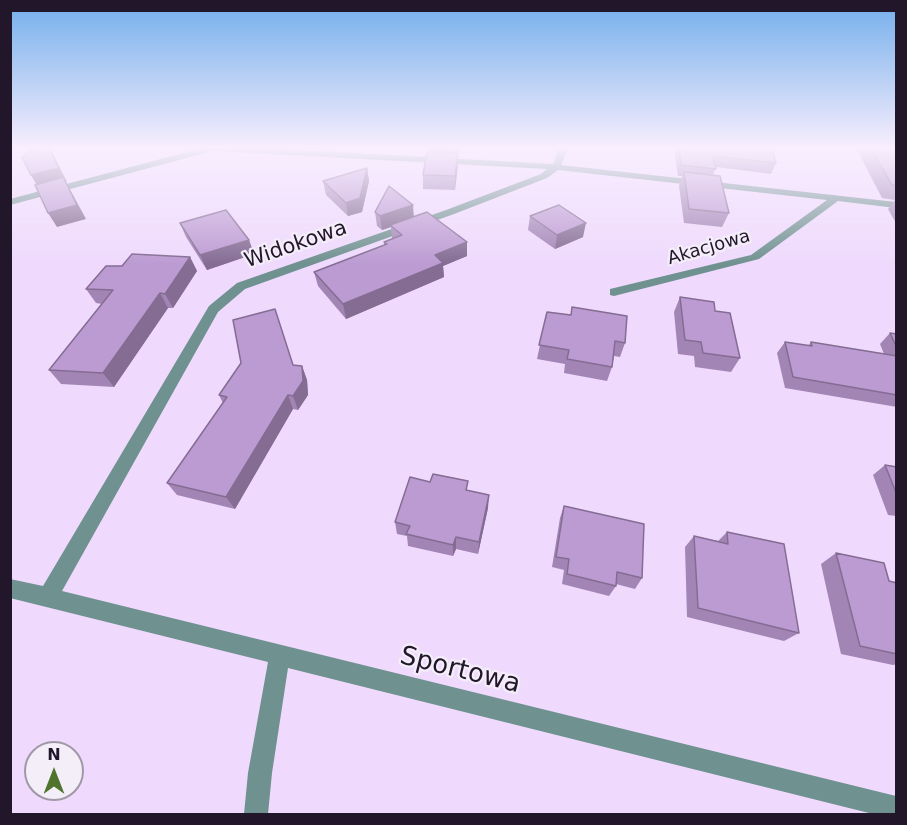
<!DOCTYPE html>
<style>
body{margin:0}
#map{position:relative;width:907px;height:825px;overflow:hidden;background:#efdafd;font-family:"DejaVu Sans",sans-serif}
canvas{display:block}
.frame{position:absolute;inset:0;border:12px solid #22162a;pointer-events:none}
.north{position:absolute;left:24px;top:741px;width:60px;height:60px;box-sizing:border-box;background:#f4eef9;border:2px solid #a098a6;border-radius:50%;rotate:0deg;font-size:16px;font-weight:700;line-height:24px;text-align:center;color:#22162a}
.north::after{content:'';display:block;margin:auto;width:21px;height:27px;background:#50742d;clip-path:polygon(50% 0,100% 100%,50% 72%,0 100%)}
</style>
<div id="map">
<canvas width="907" height="825"></canvas>
<div class="frame"></div>
<div class="north">N</div>
</div>
<script>
const c = document.querySelector('canvas').getContext('2d');
c.lineJoin = 'round';
function shape(rows) {
  const path = new Path2D();
  for (const r of rows) {
    path.moveTo(r[0], r[1]);
    for (let i = 2; i < r.length; i += 2) path.lineTo(r[i], r[i + 1]);
  }
  return path;
}
function fillPath(path, color) {
  c.fillStyle = color;
  c.fill(path, 'evenodd');
}
function trace(path, color, width, dash) {
  c.strokeStyle = color;
  c.lineWidth = width;
  c.lineCap = dash ? 'butt' : 'round';
  c.setLineDash(dash || []);
  c.stroke(path);
}
function write(font, color, halo, rows, align = 'center') {
  c.font = font + ' "DejaVu Sans",sans-serif';
  c.lineWidth = 4.5;
  c.setLineDash([]);
  c.textBaseline = 'middle';
  c.strokeStyle = halo;
  c.fillStyle = color;
  for (const [text, x, y, turn = 0] of rows) {
    c.save();
    c.translate(x, y);
    c.rotate((+turn || 0) * Math.PI / 180);
    c.textAlign = isNaN(turn) ? turn : align;
    if (halo) c.strokeText(text, 0, 0);
    c.fillText(text, 0, 0);
    c.restore();
  }
}
const minor = shape([
 [202,148,263,148,553,164,559,148,568,148,561,165,896,202,896,208,838,201,759,259,614,296,610,295,610,289,751,255,827,200,558,170,547,178,454,214,245,289,218,312,62,591,896,796,896,814,873,814,288,668,272,773,268,814,244,814,248,773,268,662,10,598,10,579,43,586,209,306,237,283,446,210,541,174,547,169,213,151,10,205,10,199,202,148]
]);
const wall = shape([
 [429,148,460,148,459,157,458,156,455,190,423,189,423,175,430,152],
 [674,148,772,148,776,163,771,174,716,167,713,175,729,213,722,227,684,223,679,186,682,176,678,176],
 [856,148,897,148,897,225,888,209,895,200,882,198],
 [367,168,369,181,362,212,348,216,326,195,323,181],
 [375,212,414,216,467,242,467,256,443,266,444,277,346,319,318,286,314,272,384,245,384,242,392,239,391,227,382,230,377,226],
 [530,216,583,237,555,249,528,230],
 [180,223,249,240,254,254,207,270,186,237],
 [190,257,197,271,173,308,168,308,114,387,61,384,49,370,102,304,96,303,86,289,122,266],
 [680,297,715,311,740,358,731,372,695,367,694,356,678,354,674,312],
 [547,312,625,343,620,357,614,356,612,367,607,381,564,373,565,364,537,359],
 [890,333,897,334,897,407,785,388,777,353,785,342,808,346,811,342,884,354,880,344],
 [294,365,302,366,307,380,308,395,298,410,293,409,235,509,177,495,167,483,223,403,219,395],
 [885,465,897,467,897,516,888,515,873,475],
 [468,491,488,508,478,554,456,549,453,556,408,546,407,536,397,534,395,522],
 [564,506,642,578,635,589,616,584,616,586,609,596,562,584,564,570,552,567,560,518],
 [727,532,799,633,784,641,687,617,685,547,694,536,718,541],
 [836,553,889,581,897,583,897,664,893,665,841,654,821,564]
]);
const shadedWall = shape([
 [49,148,53,154,67,182,66,182,86,219,57,227,48,213,39,189,31,175],
 [458,153,458,166,455,190,455,176],
 [367,168,369,181,362,212,348,216,346,203],
 [413,205,414,219,390,225,391,227,382,230,380,216],
 [586,223,583,237,555,249,557,235],
 [249,240,254,254,207,270,200,255],
 [467,242,467,256,443,266,444,277,346,319,343,304,435,255],
 [190,257,197,271,173,308,165,294],
 [160,293,168,308,114,387,103,373],
 [302,366,307,380,308,395,298,410,293,396],
 [288,395,293,409,235,509,226,497],
 [489,495,488,508,478,554,479,542],
 [456,537,456,549,453,556,453,545]
]);
const building = shape([
 [34,148,49,148,59,168,31,175,22,157,34,148],
 [679,148,772,148,776,163,713,156,716,169,681,165,679,148],
 [871,148,897,148,897,185,892,185,871,148],
 [427,152,458,153,455,176,423,175,427,152],
 [367,168,360,198,346,203,323,181,367,168],
 [684,172,720,176,729,213,689,209,684,172],
 [63,177,77,205,48,213,35,185,63,177],
 [389,186,413,205,380,216,375,212,389,186],
 [559,205,586,223,557,235,530,216,559,205],
 [226,210,249,240,200,255,180,223,226,210],
 [427,212,467,242,435,255,443,263,343,304,314,272,387,244,384,242,402,235,390,225,427,212],
 [132,254,190,257,165,294,160,293,103,373,49,370,113,290,86,289,106,266,122,266,132,254],
 [680,297,714,302,715,311,730,313,740,358,703,353,701,342,685,340,680,297],
 [572,307,627,316,625,343,615,341,612,367,567,359,569,350,539,345,547,312,571,315,572,307],
 [275,309,293,365,302,366,303,381,293,396,288,395,226,497,167,483,227,397,219,395,241,363,233,320,275,309],
 [890,333,897,334,897,348,890,333],
 [785,342,812,346,811,342,897,356,897,395,793,377,785,342],
 [885,465,897,467,897,495,885,465],
 [433,474,468,481,466,490,489,495,479,542,456,537,453,545,406,534,410,526,395,522,410,477,430,482,433,474],
 [564,506,644,524,642,578,617,572,616,586,567,574,569,559,556,557,564,506],
 [727,532,784,544,799,633,698,608,694,536,728,544,727,532],
 [836,553,884,563,889,581,897,583,897,654,860,646,836,553]
]);
const farStreetnames = [
 ["Akacjowa",709,248,-16]
];
const streetNames = [
 ["Widokowa",296,245,-19]
];
const nearStreetnames = [
 ["Sportowa",460,671,14]
];
fillPath(minor, '#6f918f');
fillPath(wall, '#a285b5');
fillPath(shadedWall, '#846c93');
fillPath(building, '#bc9bd2');
trace(building, '#846c93', 1.5);
const sky = c.createLinearGradient(0, 0, 0, 264);
sky.addColorStop(0, '#72aeeb');
sky.addColorStop(0.56, '#f8eefe');
sky.addColorStop(1, '#f8eefe00');
c.fillStyle = sky;
c.fillRect(0, 0, 907, 264);
write('18px', '#22162a', '#f4eef9', farStreetnames);
write('21px', '#22162a', '#f4eef9', streetNames);
write('26px', '#22162a', '#f4eef9', nearStreetnames);
</script>
